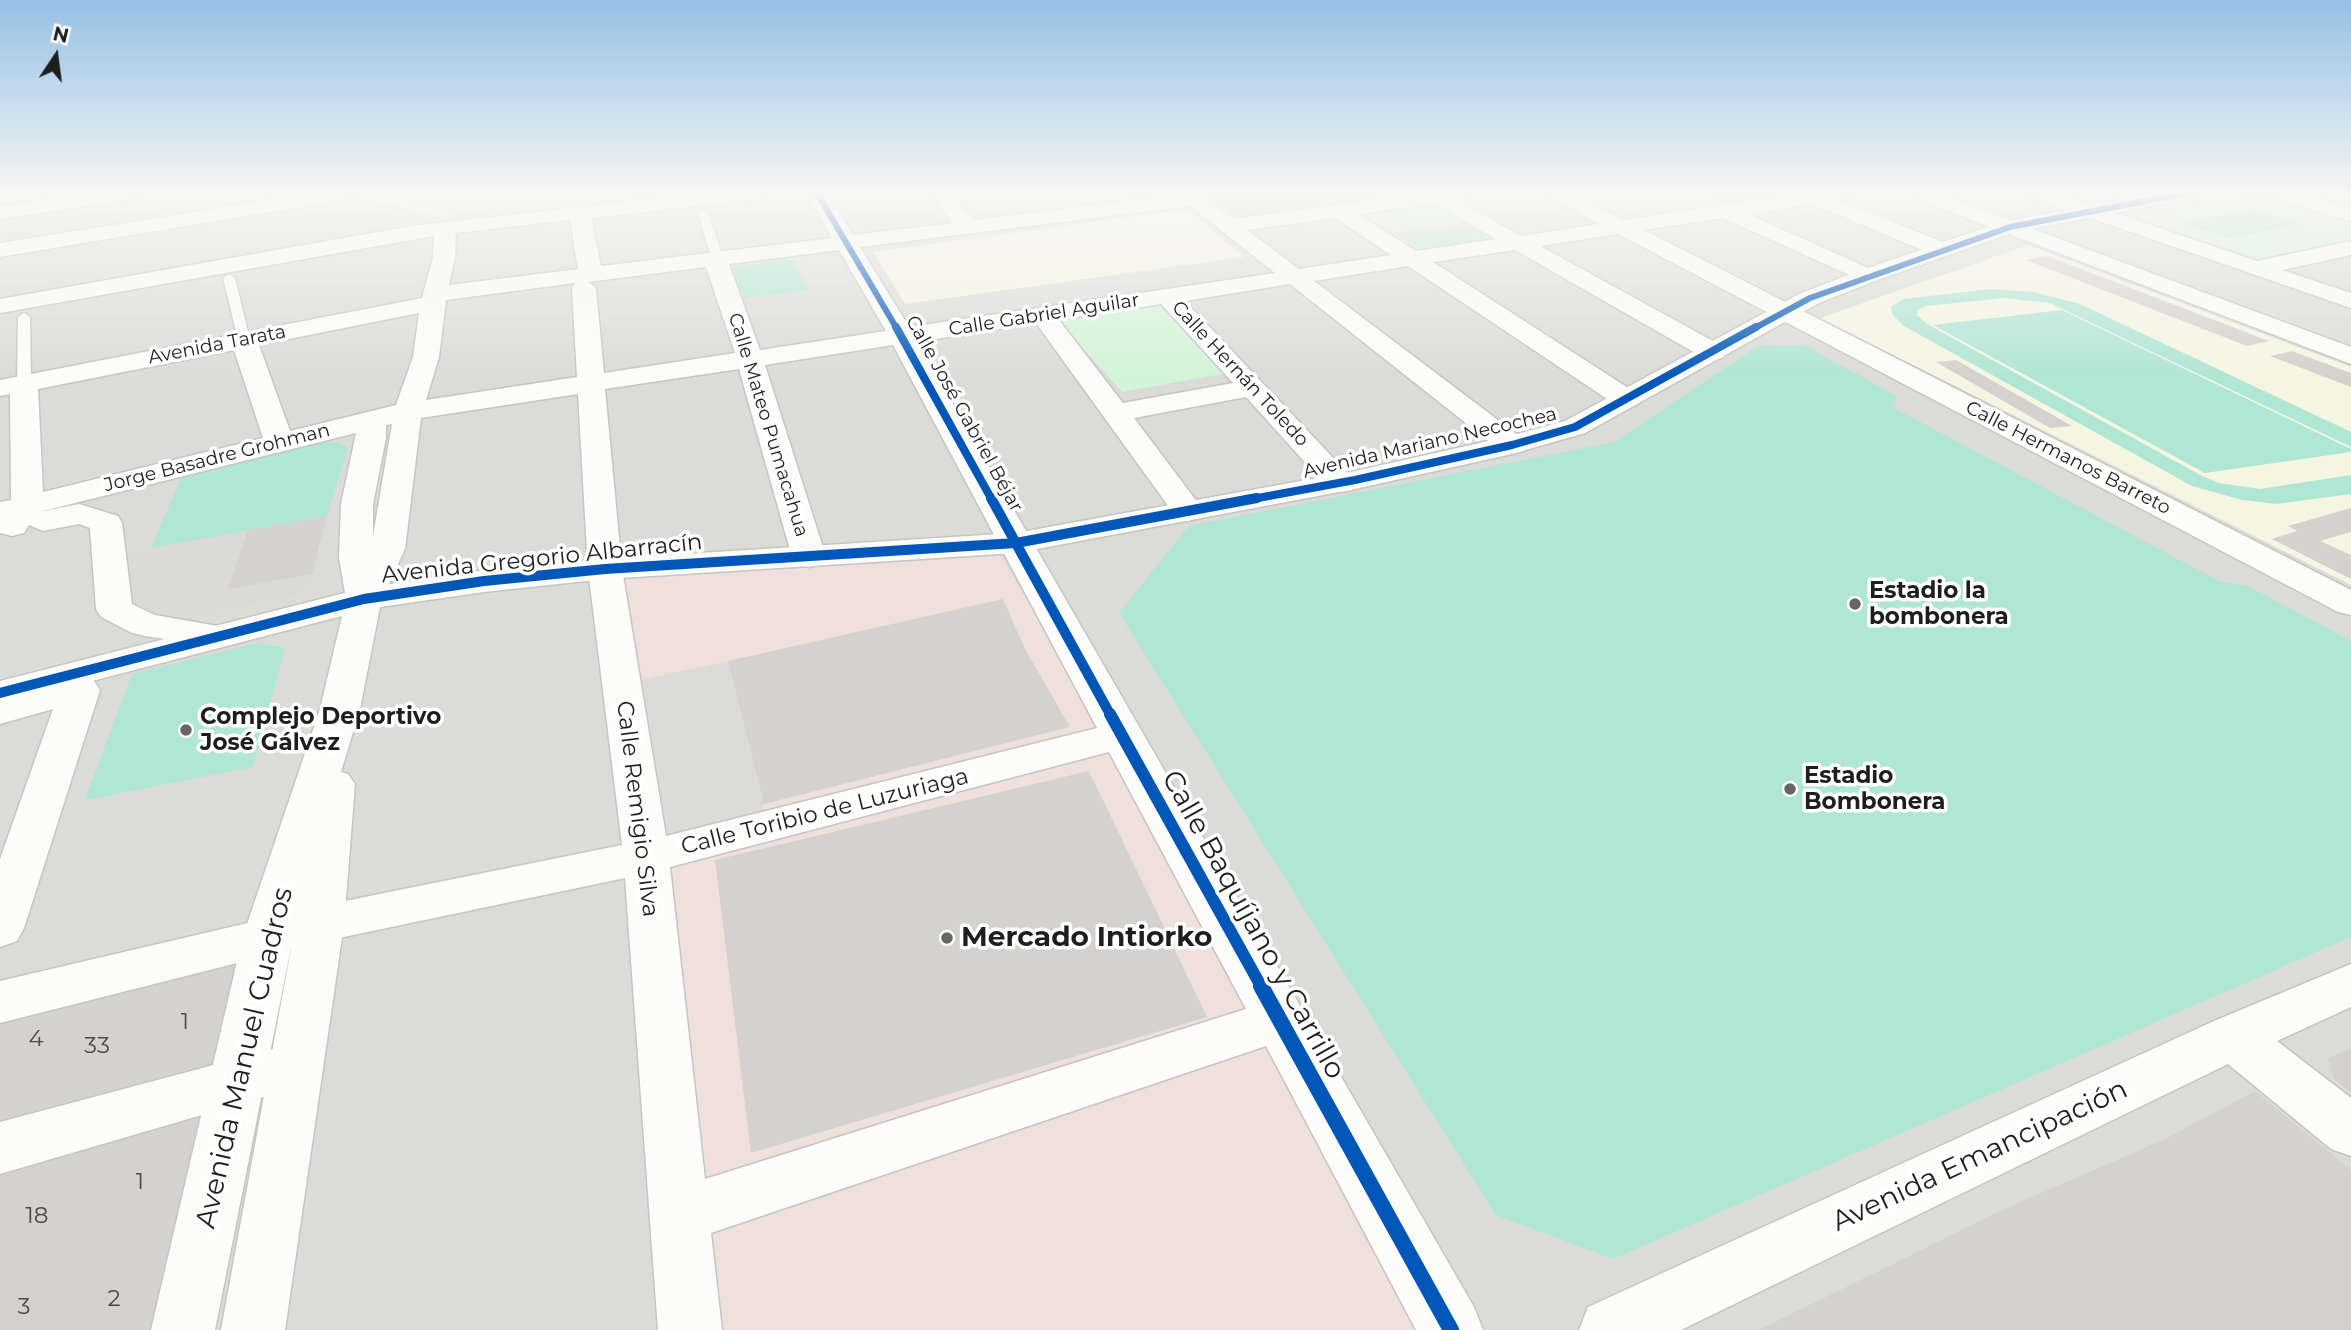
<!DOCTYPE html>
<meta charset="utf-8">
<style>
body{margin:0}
#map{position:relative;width:2351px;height:1330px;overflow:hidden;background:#ecece7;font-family:Montserrat,sans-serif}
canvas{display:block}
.north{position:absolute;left:21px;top:21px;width:70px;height:70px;-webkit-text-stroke:5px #fff;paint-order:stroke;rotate:13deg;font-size:19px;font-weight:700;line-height:28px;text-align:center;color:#1e1e1e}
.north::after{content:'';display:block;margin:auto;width:24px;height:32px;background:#1e1e1e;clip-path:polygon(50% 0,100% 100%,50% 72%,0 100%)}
</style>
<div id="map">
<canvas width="2351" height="1330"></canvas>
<div class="north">N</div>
</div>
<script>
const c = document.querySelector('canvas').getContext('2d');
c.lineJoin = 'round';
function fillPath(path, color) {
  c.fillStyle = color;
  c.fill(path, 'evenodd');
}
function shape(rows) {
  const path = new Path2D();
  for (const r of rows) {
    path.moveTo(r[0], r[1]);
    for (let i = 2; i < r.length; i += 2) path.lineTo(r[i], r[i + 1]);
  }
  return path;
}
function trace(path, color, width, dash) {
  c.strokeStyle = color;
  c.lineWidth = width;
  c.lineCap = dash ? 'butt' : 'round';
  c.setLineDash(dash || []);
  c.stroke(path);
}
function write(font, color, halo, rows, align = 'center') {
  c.font = font + ' Montserrat,sans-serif';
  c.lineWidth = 7;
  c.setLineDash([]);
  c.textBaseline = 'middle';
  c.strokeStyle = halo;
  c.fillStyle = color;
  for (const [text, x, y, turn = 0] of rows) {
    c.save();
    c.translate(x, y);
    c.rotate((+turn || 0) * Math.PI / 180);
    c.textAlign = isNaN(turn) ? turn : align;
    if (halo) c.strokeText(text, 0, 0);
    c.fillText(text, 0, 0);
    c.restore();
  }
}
const residential = shape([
 [0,193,346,193,449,220,449,193,2351,193,2351,1330,0,1330]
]);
const commercial = shape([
 [998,551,1168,836,1417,1330,704,1330,659,863,757,837,764,804,728,661,632,682,621,574]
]);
const education = shape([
 [1181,210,1189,211,1244,257,905,304,873,252],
 [2028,245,2351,367,2351,585,1820,318]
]);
const religious = shape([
 [327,516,306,595,176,622,125,610,127,552]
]);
const park = shape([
 [2258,195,2351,221,2351,243,2251,263,2122,220],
 [1442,205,1472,222,1391,233,1363,216],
 [1157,303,1228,373,1122,392,1056,318]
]);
const pitch = shape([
 [1701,193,1774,193,1789,199,1733,207],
 [2252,209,2301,224,2230,238,2182,223],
 [1469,228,1495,243,1427,253,1402,237],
 [792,259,808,290,744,298,732,267],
 [1991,289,2034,292,2080,304,2351,432,2351,447,2050,303,2004,298,1926,306,1918,310,1917,315,1927,324,2200,475,2219,483,2260,489,2351,475,2351,494,2276,504,2242,500,2192,486,1904,326,1892,314,1891,307,1903,299],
 [2062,310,2351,449,2351,452,2205,473,1933,325],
 [1759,345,1806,346,1896,396,1894,408,2219,581,2248,586,2351,641,2351,937,1613,1259,1496,1215,1119,613,1189,526,1615,442],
 [323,442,340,443,348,448,327,516,151,548,182,476],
 [258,643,285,648,253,767,85,800,132,674]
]);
const building = shape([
 [1206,193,1444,193,1444,195,1242,220],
 [2047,256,2269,341,2247,346,2026,260],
 [2292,351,2351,373,2351,387,2270,356],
 [1956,360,2072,426,2050,428,1936,362],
 [2351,508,2351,532,2320,541,2351,555,2351,579,2272,539,2297,531,2288,526],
 [327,516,312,574,228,589,248,530],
 [1003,599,1025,649,1070,727,764,804,728,661],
 [1089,771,1207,1017,751,1153,715,860],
 [245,956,220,1070,0,1129,0,1016],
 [2351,1048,2351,1092,2334,1079,2328,1058],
 [2255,1091,2351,1170,2351,1330,1759,1330,2000,1211,2165,1139],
 [189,1110,206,1115,172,1330,0,1330,0,1165]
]);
const path = shape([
 [374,193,409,201,394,207,400,208],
 [454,205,456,193]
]);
const service = shape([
 [703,210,708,213,723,257,721,259,711,257,698,213,703,210],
 [229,274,235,278,250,340,249,343,244,344,238,340,223,278,229,274],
 [24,313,30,317,31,383,24,387,17,383,18,317,24,313]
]);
const minor = shape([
 [93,193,142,193,139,197,132,199,0,219,0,207,93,193],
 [313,193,359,193,356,197,349,199,0,257,0,243,313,193],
 [705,193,768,193,765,197,758,199,591,218,601,266,832,238,807,193,827,193,853,235,953,223,928,193,949,193,974,220,1177,195,1176,193,1199,193,1233,219,1426,193,1471,193,1469,198,1458,201,1521,236,1599,224,1548,197,1545,193,1570,193,1624,220,1804,193,1857,193,1854,197,1838,200,1950,245,1953,250,1950,255,1934,255,1812,204,1748,214,1875,271,1879,276,1875,281,1867,283,1723,218,1644,230,2351,590,2351,615,2338,612,1618,234,1540,246,1722,346,1726,352,1722,358,1713,360,1704,358,1515,250,1433,262,1636,393,1640,399,1636,405,1626,407,1616,405,1408,266,1314,281,1523,439,1527,445,1523,451,1512,454,1501,451,1290,284,1185,301,1357,483,1352,490,1341,492,1330,490,1246,397,1134,418,1204,511,1199,518,1188,521,1177,518,1036,323,917,342,1474,1307,1483,1330,1416,1330,1266,1046,711,1233,722,1330,658,1330,625,878,320,942,0,1023,0,981,320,906,622,845,588,569,578,394,421,418,405,549,382,599,377,607,364,610,351,607,346,599,339,558,341,504,356,433,39,512,79,504,118,516,122,523,132,604,155,615,229,628,235,636,229,644,216,647,145,636,132,633,101,617,96,609,90,528,79,524,43,531,29,525,24,533,12,536,0,533,0,502,11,500,10,394,0,396,0,380,422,298,433,257,434,236,0,313,0,299,411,226,705,193],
 [1434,204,1496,239,1416,251,1358,214,1434,204],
 [1190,206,1275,273,909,327,860,247,1190,206],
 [1335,218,1391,255,1299,269,1247,230,1335,218],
 [570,220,578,269,449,285,455,257,456,233,570,220],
 [839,250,886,331,760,350,729,264,839,250],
 [706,267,735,353,604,373,596,288,588,282,706,267],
 [575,283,572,288,577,377,426,400,439,357,446,300,575,283],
 [1161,304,1233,383,1123,403,1059,320,1161,304],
 [419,313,413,357,396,405,290,431,259,345,419,313],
 [893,345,1097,728,666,836,622,569,605,389,739,369,792,557,797,564,809,567,821,564,826,557,765,365,893,345],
 [234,350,263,438,43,492,38,389,234,350],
 [392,424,373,536,373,504,386,438,386,425,392,424],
 [1109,752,1246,1009,705,1179,670,867,1109,752],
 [1908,193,1936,193,2351,347,2351,364,1911,197,1908,193],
 [2027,193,2056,193,2257,261,2351,241,2351,255,2282,270,2351,293,2351,308,2030,197,2027,193],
 [80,678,94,681,100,690,24,928,17,941,0,947,0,859,53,709,0,724,0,698,80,678],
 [2351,964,2351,1007,2277,1041,2351,1098,2351,1156,2331,1149,2228,1064,1681,1330,1579,1330,1588,1307,2214,1021,2351,964],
 [296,1043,315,1050,323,1066,315,1082,0,1174,0,1122,296,1043]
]);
const tertiary = shape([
 [2156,193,2197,193,2194,197,2187,199,2015,232,1875,281,1819,303,1585,433,1512,454,1355,489,1016,553,605,579,484,592,380,607,360,709,341,772,348,774,355,784,344,924,285,1330,221,1330,295,927,215,1330,151,1330,243,936,320,709,342,616,0,705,0,681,364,588,484,570,605,559,1016,533,1355,471,1506,437,1565,421,1801,293,1859,271,2002,222,2156,193],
 [2267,193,2298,193,2351,208,2351,221,2270,197,2267,193]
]);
const cyclewayFar4 = shape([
 [817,193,897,329],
 [1753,329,1810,298,2010,227,2187,193]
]);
const cyclewayFar3 = shape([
 [896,327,992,500],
 [1247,500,1355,480,1512,445,1575,427,1756,327]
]);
const cyclewayFar2 = shape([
 [991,498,1111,716],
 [0,693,364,599,484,581,605,569,1016,543,1257,498]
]);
const cyclewayFar1 = shape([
 [1110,714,1262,988]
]);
const cycleway = shape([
 [1261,986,1451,1330]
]);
const markers = [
 [1855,604,7,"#666664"],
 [186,730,7,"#666664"],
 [1790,789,7,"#666664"],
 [947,938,7,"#666664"]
];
const farStreetnames = [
 ["Calle Gabriel Aguilar",1044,315,-9],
 ["Avenida Tarata",217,345,-11],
 ["Calle Hernán Toledo",1240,374,47],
 ["Calle José Gabriel Béjar",964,414,61],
 ["Calle Mateo Pumacahua",768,425,73],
 ["Avenida Mariano Necochea",1430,443,-13],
 ["Jorge Basadre Grohman",217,458,-14],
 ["Calle Hermanos Barreto",2068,458,27]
];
const streetNames = [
 ["Avenida Gregorio Albarracín",542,559,-6],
 ["Calle Remigio Silva",637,809,83],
 ["Calle Toribio de Luzuriaga",825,812,-14]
];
const poiNames = [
 ["Estadio la",1869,591],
 ["bombonera",1869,617],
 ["Complejo Deportivo",200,717],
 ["José Gálvez",200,743],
 ["Estadio",1804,776],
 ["Bombonera",1804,802]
];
const nearNumbernames = [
 ["1",185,1022],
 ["4",36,1039],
 ["33",97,1046],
 ["1",140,1182],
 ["18",37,1216],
 ["2",114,1299],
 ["3",24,1307]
];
const nearStreetnames = [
 ["Calle Baquíjano y Carrillo",1253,925,61],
 ["Avenida Manuel Cuadros",245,1058,-77],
 ["Avenida Emancipación",1980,1156,-25]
];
const nearPoinames = [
 ["Mercado Intiorko",961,938]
];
fillPath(residential, '#dbdbd8');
fillPath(commercial, '#efe0db');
fillPath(education, '#f5f6e2');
fillPath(religious, '#dadad8');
fillPath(park, '#d3f4d7');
fillPath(pitch, '#b0e6d4');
fillPath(building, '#d3d2ce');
trace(service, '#c5c5c3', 3);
trace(minor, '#c5c5c3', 3);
trace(tertiary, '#c5c5c3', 3);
trace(path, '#d7cac5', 2.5, [2, 2]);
fillPath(service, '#fcfcfb');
fillPath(minor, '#fcfcfb');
fillPath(tertiary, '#fcfcfb');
trace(cyclewayFar4, '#0057b8', 6);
trace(cyclewayFar3, '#0057b8', 8);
trace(cyclewayFar2, '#0057b8', 10);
trace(cyclewayFar1, '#0057b8', 12);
trace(cycleway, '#0057b8', 16);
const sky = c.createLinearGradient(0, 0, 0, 379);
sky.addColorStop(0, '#95c1e5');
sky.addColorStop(0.51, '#f6f6f4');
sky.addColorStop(1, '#f6f6f400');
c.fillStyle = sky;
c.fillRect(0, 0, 2351, 379);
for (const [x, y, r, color] of markers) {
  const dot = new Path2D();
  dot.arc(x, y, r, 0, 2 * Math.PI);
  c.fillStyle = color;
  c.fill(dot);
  trace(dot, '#fff', 2.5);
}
write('19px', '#1e1e1e', '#fff', farStreetnames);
write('23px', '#1e1e1e', '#fff', streetNames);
write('bold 23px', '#1e1e1e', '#fff', poiNames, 'left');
write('23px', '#4b4b4a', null, nearNumbernames);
write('28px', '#1e1e1e', '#fff', nearStreetnames);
write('bold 28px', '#1e1e1e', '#fff', nearPoinames, 'left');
</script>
